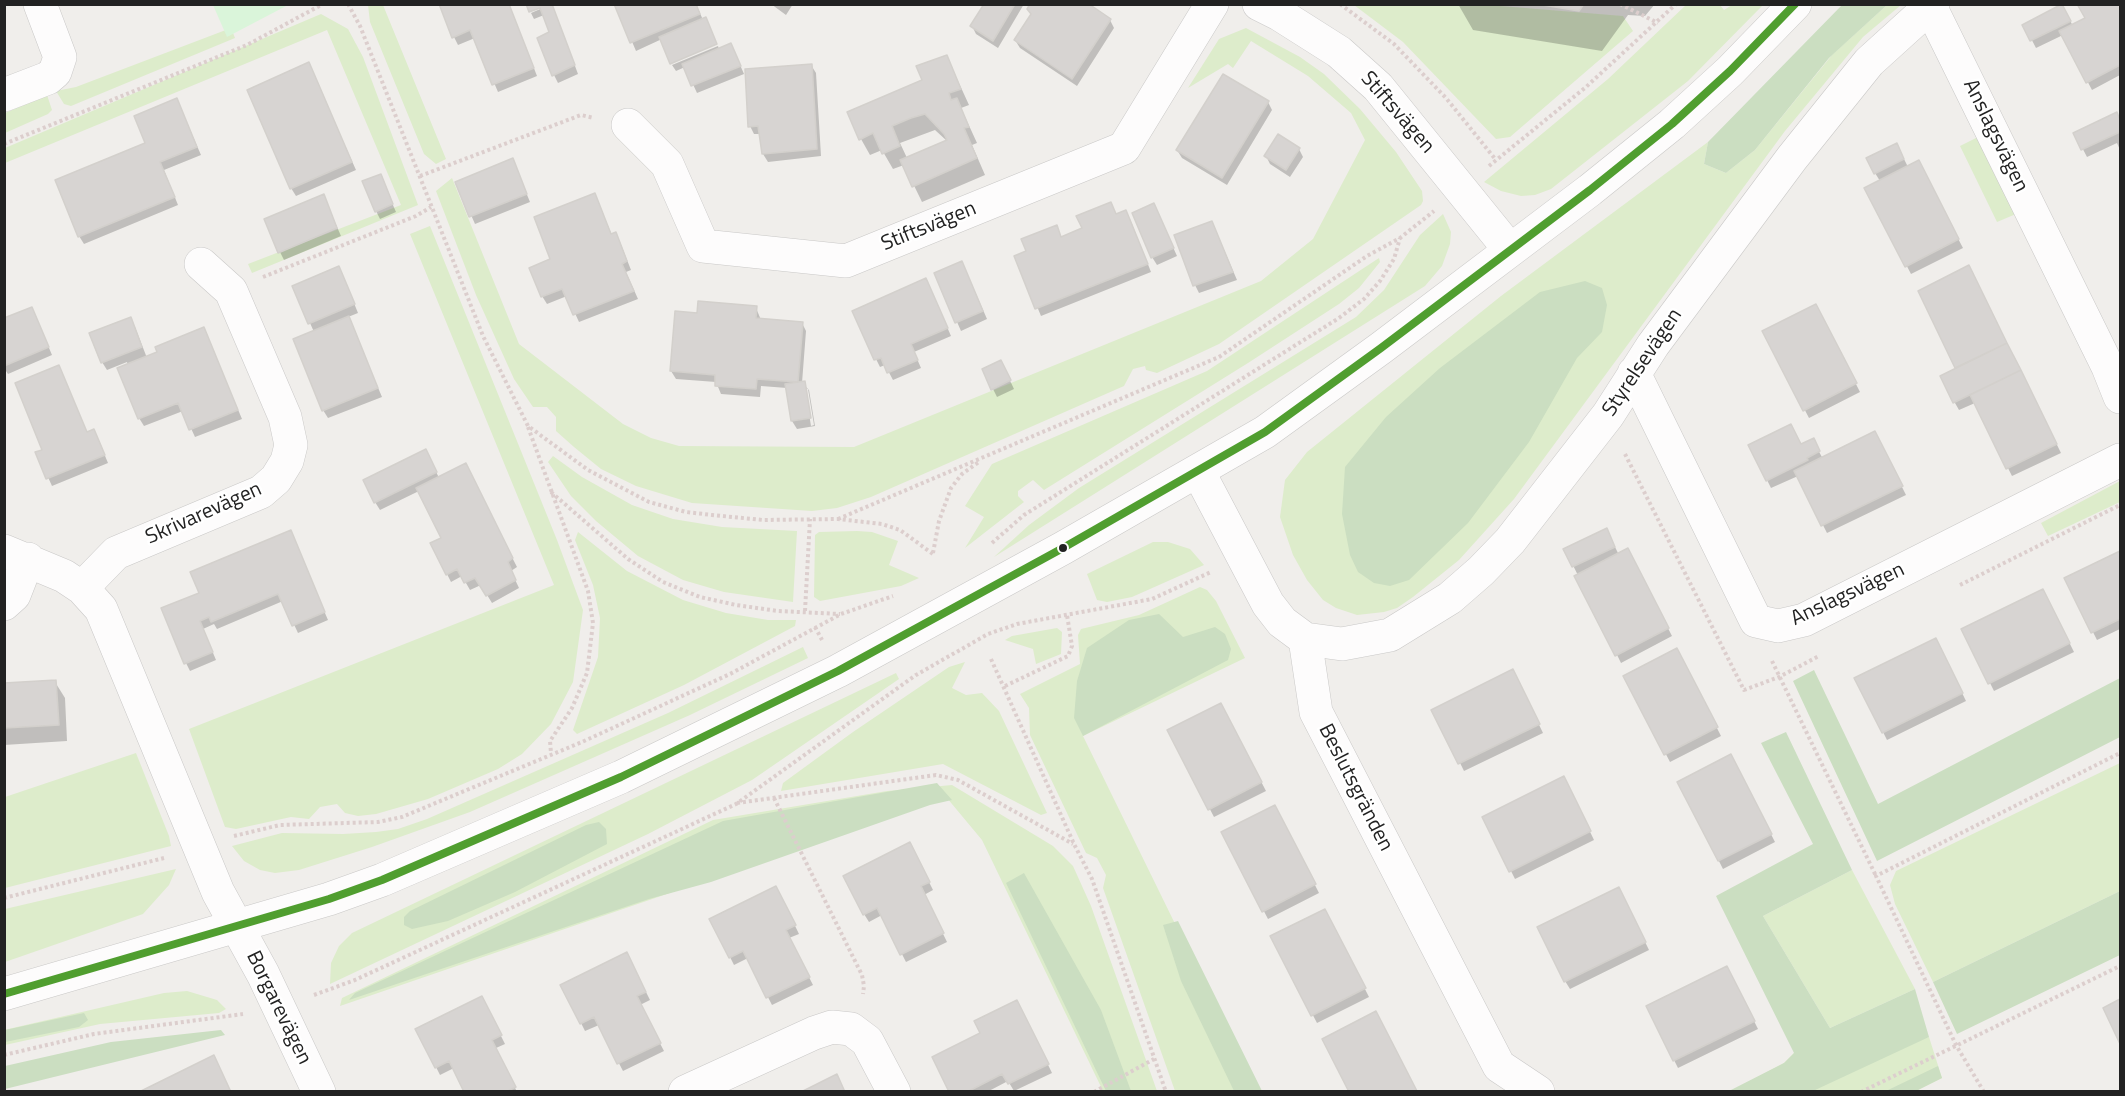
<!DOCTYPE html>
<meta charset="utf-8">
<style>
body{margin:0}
#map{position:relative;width:2125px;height:1096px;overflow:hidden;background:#f0eeeb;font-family:"Titillium Web",sans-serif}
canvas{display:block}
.frame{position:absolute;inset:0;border:6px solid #222;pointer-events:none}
</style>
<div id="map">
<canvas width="2125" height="1096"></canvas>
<div class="frame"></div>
</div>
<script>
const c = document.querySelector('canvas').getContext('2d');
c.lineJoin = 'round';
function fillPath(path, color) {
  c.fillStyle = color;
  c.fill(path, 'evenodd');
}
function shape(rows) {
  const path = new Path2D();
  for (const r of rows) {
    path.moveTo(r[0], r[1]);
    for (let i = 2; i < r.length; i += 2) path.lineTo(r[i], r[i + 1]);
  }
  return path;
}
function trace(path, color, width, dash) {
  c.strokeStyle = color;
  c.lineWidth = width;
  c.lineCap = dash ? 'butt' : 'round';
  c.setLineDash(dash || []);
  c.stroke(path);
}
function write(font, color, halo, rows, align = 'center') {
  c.font = font + ' "Titillium Web",sans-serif';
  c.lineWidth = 5;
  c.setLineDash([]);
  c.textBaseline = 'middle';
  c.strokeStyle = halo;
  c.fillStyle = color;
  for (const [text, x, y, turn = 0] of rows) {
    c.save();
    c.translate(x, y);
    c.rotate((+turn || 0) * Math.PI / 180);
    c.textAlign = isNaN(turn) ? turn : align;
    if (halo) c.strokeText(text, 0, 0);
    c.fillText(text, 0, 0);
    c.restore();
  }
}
const grass = shape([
 [368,5,383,5,446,159,436,164,424,154,370,22],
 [1354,5,1489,5,1623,16,1633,31,1510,137,1496,139,1403,42],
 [1686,5,1720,5,1724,10,1732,5,1763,5,1688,81,1551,189,1535,195,1521,196,1501,191,1484,182,1608,79],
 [1887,5,1901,5,1863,37,1785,131,1514,499,1459,560,1413,597,1397,608,1384,612,1357,615,1336,608,1323,600,1307,580,1293,555,1280,517,1285,480,1307,452,1501,296,1708,142,1704,164,1726,173,1755,150,1832,55],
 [321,14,348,29,363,57,418,205,252,273,248,264,401,205,327,30,5,163,5,148],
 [231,28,235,38,71,106,64,104,56,91,76,87],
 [1246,28,1300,57,1324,74,1360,109,1396,152,1422,191,1423,201,1421,205,1219,344,1157,373,1146,370,1145,366,1133,369,1124,386,871,497,837,508,812,511,692,503,636,486,601,469,574,447,556,431,556,417,547,407,533,407,514,379,476,295,436,191,452,178,519,344,623,424,651,438,679,446,854,447,1261,281,1313,239,1365,140,1351,113,1308,76,1251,41,1233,68,1228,64,1188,88,1219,39],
 [47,95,52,110,48,114,5,133,5,113],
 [1978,137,2016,214,1997,222,1960,146],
 [1443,214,1451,232,1450,244,1442,266,1425,286,994,557,1029,525,1079,488,1356,317,1384,290,1420,235],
 [430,226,557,540,583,610,573,682,551,724,522,754,498,769,428,799,376,814,358,816,345,813,337,804,320,807,309,819,291,817,236,829,225,827,189,729,554,585,410,234],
 [1379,258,1380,262,1359,288,1339,304,1248,363,1044,490,1033,480,1018,491,1018,496,1024,502,965,548,984,517,965,506,992,464,1207,371],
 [553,456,582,477,632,505,673,519,722,527,797,531,793,602,724,592,683,580,638,556,596,521,571,496,548,462],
 [2120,481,2120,502,2048,536,2041,523],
 [857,531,872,532,898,541,889,565,919,578,901,586,820,601,814,597,815,535,819,532],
 [578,532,627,571,683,600,726,613,768,620,796,620,795,626,684,685,577,734,573,730,598,657,600,618,593,585,575,540],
 [1153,542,1168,542,1190,549,1204,565,1132,597,1107,602,1097,600,1087,574],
 [1200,587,1207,590,1216,601,1245,658,1083,736,1257,1091,1175,1091,1103,888,1106,875,1097,858,1086,853,1030,735,1029,708,1020,694,1080,664,1078,635,1081,629,1139,615],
 [1057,628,1062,632,1061,654,1036,664,1033,649,1005,640,1012,636],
 [803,647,808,658,690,715,470,812,372,847,299,870,275,873,260,870,244,861,232,846,282,833,343,834,376,832,398,829,427,819,668,713],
 [965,662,952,688,966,695,982,693,999,711,1047,813,1041,815,943,764,781,791,783,783,853,732,949,667],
 [896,673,899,679,752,780,648,834,330,984,331,963,339,946,352,933],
 [136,753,169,836,171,846,5,888,5,797],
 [2120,763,2120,891,1933,982,1895,904,1890,885,1896,871],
 [952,785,1053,846,1073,866,1091,906,1157,1091,1103,1091,982,840,947,798,340,1006,342,998,713,820,887,791],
 [176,869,169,885,143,914,5,962,5,909],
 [1852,870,1915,989,1830,1028,1763,916],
 [187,991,217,1000,226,1009,219,1013,100,1024,5,1045,4,1030,164,993],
 [1929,1037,1942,1078,1916,1091,1729,1092,1784,1063,1794,1053,1829,1056]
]);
const forest = shape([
 [1842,5,1887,5,1829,58,1755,150,1726,173,1704,164,1708,142],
 [1585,281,1602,288,1607,305,1602,332,1577,358,1529,442,1468,523,1409,580,1390,586,1374,583,1358,572,1350,555,1342,514,1345,467,1386,417,1440,368,1540,292],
 [1159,614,1183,637,1215,627,1225,634,1231,649,1228,660,1083,736,1074,718,1077,681,1087,648,1129,620],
 [1814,670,1878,804,2120,678,2120,737,1877,861,1793,681],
 [1786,732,1852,870,1763,916,1830,1028,1915,989,1929,1037,1813,1091,1729,1091,1784,1063,1794,1053,1716,896,1813,844,1761,743],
 [937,783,952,800,930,805,711,882,649,899,349,1000,355,993,723,821],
 [599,822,606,829,607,844,515,892,448,921,412,929,404,925,404,917,410,911,586,825],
 [1024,873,1101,1010,1131,1091,1106,1091,1006,883],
 [2120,891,2120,955,1957,1034,1933,982],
 [1178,921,1262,1091,1234,1091,1181,981,1163,925],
 [84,1013,88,1020,79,1027,5,1042,5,1030],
 [221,1030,225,1035,5,1089,5,1066,111,1042],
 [1938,1066,1942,1078,1916,1091,1886,1091]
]);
const park = shape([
 [213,5,288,5,227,37]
]);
const shadow = shape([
 [509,4,537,76,498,92,475,38,458,45,454,37],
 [552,4,578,74,558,83,554,75,551,33,544,15,534,19,531,13],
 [616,4,696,4,703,20,636,51],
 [771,4,793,4,786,15],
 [985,4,1024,4,998,48,976,34,972,26],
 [1458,4,1655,4,1645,16,1628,15,1602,51,1473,30],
 [2113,4,2120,4,2120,75,2092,90,2063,35,2036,48,2024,25,2062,6,2073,26],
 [1110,20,1114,28,1077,86,1020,48,1015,40],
 [731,44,744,74,697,93,685,67,676,71,672,65,718,46,719,49],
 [947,57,969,105,961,108,977,143,972,145,985,175,922,202,904,165,893,169,882,150,870,155,861,139],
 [935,130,947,141,907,158,900,143],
 [811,65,816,73,821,156,768,162,763,154,761,134,754,134,750,126],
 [312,72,356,170,296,196,291,188],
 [177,100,201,155,164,170,178,205,84,244,79,236],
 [1268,102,1272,110,1227,185,1182,158,1177,150],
 [2116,114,2120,122,2120,150,2117,143,2087,157,2075,134],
 [1299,149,1303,157,1290,177,1270,164,1266,156],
 [1901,153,1908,167,1922,170,1963,248,1911,274,1866,188,1880,181,1875,173],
 [516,168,530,202,475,224,457,183],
 [380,175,396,212,380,219,376,211],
 [598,203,612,235,616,234,620,242,631,270,626,272,638,299,579,322,567,296,547,304,542,296,552,260],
 [327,204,341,236,284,260,280,252],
 [1111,204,1117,215,1130,219,1151,272,1041,316,1016,256,1028,251,1056,227,1062,238,1084,229],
 [1154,205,1177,256,1157,265,1152,257],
 [1216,231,1237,280,1199,293,1195,285],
 [966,271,987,319,961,331,936,274],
 [1973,275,2061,453,2012,476,1975,403,1959,410,1955,403,1942,376,1957,369,1920,292],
 [343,276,358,313,348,317,382,397,328,418,323,410,314,332,294,287],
 [930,288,951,336,914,352,921,368,893,380,885,365,880,367,876,359],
 [756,308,761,320,802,323,806,331,802,383,809,390,815,426,797,429,792,421,787,388,761,386,760,397,721,394,716,382,676,379,671,371,676,313,698,314],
 [805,389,808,389,814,425,811,426],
 [1820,313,1860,392,1809,418,1764,332],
 [36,317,52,355,8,374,4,368,4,320],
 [135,327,147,358,204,329,242,419,195,437,183,411,144,426,139,418,127,362,107,370,102,362],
 [58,367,87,433,98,439,108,463,52,486,37,453,44,451],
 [1005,370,1014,389,997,397,993,389],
 [1879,441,1906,495,1827,533,1798,476,1771,488,1750,446,1817,448,1823,459],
 [430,459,439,478,469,473,517,567,511,571,519,588,492,603,481,585,470,590,462,576,451,582,447,574,443,539,419,491,380,510,375,502],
 [290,532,328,620,298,633,283,601,217,629,214,624,203,629,216,660,190,671,186,663,201,594],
 [1610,537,1619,555,1632,558,1672,636,1621,663,1565,549],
 [2120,552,2120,629,2097,640,2066,579],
 [2047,598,2074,652,1994,691,1990,683],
 [1940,648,1966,701,1887,740,1883,732],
 [1681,657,1721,736,1670,762,1625,676],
 [1517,679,1543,733,1464,771,1434,710],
 [55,682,65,698,67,741,4,745,4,684],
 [1225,712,1266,791,1214,817,1169,731],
 [1735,764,1775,842,1723,869,1679,783],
 [1568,786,1594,840,1515,879,1511,871],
 [1279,814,1319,893,1268,919,1223,833],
 [914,852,933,890,924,895,947,942,906,962,882,915,869,922,864,914],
 [780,895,799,934,789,938,813,985,772,1005,748,958,734,965,730,957],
 [1623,897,1649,950,1570,989,1565,981],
 [1329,918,1369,997,1317,1023,1272,937],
 [631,962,650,1000,640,1005,664,1051,623,1071,599,1025,585,1031,581,1023],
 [1731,975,1758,1029,1678,1068,1674,1060],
 [2120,1000,2120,1041,2105,1008],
 [486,1006,505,1044,496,1048,517,1092,465,1092,454,1068,440,1075,436,1067],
 [1021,1009,1052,1073,1014,1091,1008,1081,987,1092,951,1092,982,1033]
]);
const building = shape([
 [439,4,509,4,534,68,492,85,470,30,452,38,439,4],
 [526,4,552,4,575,65,552,76,537,38,549,32,540,8,529,12,526,4],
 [614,4,696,4,700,14,630,43,614,4],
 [984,4,1015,4,993,41,970,26,984,4],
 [1030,4,1089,4,1111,19,1072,79,1014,40,1031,14,1027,9,1030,4],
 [1537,4,1584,4,1579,11,1537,4],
 [2062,4,2071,21,2030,41,2022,25,2062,4],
 [2077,4,2120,4,2120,65,2086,83,2059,31,2085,18,2077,4],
 [706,17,717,44,670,64,659,37,706,17],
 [731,43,741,66,691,86,682,64,731,43],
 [947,55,961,89,949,93,951,100,957,98,969,127,964,128,977,158,912,187,900,160,947,140,944,134,925,114,911,118,892,126,900,146,882,154,873,133,859,140,847,112,922,80,916,66,947,55],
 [309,62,352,162,290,189,247,90,309,62],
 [812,64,817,149,762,154,758,126,748,127,745,69,812,64],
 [1223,74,1269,101,1222,178,1176,150,1223,74],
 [177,98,197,147,160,162,175,197,78,237,55,180,145,143,134,116,177,98],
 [2117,112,2120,120,2120,132,2081,150,2073,133,2117,112],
 [1278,134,1300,148,1286,170,1264,156,1278,134],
 [1897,143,1904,159,1874,174,1866,158,1897,143],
 [513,158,527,194,469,217,455,182,513,158],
 [1919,160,1959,239,1905,267,1864,188,1919,160],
 [381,174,393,204,375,212,362,181,381,174],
 [595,193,611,234,616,232,627,261,622,264,634,291,573,315,562,289,541,297,529,268,550,259,534,217,595,193],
 [324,194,337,228,278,253,264,219,324,194],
 [1111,202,1116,214,1126,210,1148,264,1035,309,1014,256,1026,251,1021,239,1057,225,1061,237,1082,228,1076,216,1111,202],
 [1154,203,1174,248,1151,258,1132,213,1154,203],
 [1212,221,1233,272,1193,286,1174,235,1212,221],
 [962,261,983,311,955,323,934,273,962,261],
 [1969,265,2007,343,1955,368,1918,291,1969,265],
 [339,266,355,304,308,324,292,286,339,266],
 [926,278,948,328,911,344,918,360,887,373,881,358,874,360,852,311,926,278],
 [698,301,757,306,756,318,803,322,798,382,757,379,756,389,715,386,715,375,670,371,675,311,697,313,698,301],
 [1816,304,1857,383,1803,411,1762,331,1816,304],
 [32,307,49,347,4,366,4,318,32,307],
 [349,316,378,388,322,411,293,339,349,316],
 [131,317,142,347,101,363,89,333,131,317],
 [204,327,238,410,189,430,178,403,138,419,117,368,157,352,155,347,204,327],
 [2007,343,2021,370,1953,403,1940,376,2007,343],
 [1001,360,1011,380,991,390,982,369,1001,360],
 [59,365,87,432,94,429,105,455,46,479,35,452,42,450,15,383,59,365],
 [2021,370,2057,444,2006,469,1970,395,2021,370],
 [805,381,811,418,791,421,785,384,805,381],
 [1791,424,1801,444,1814,438,1820,451,1807,458,1808,460,1766,481,1748,445,1791,424],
 [1875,431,1903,486,1821,526,1794,471,1875,431],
 [426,449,437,472,374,503,363,480,426,449],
 [466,463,513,558,508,562,516,580,486,596,475,578,464,583,457,569,446,575,430,543,441,538,416,488,466,463],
 [1607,528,1615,547,1572,567,1563,549,1607,528],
 [291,530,325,612,292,626,278,594,211,622,209,617,200,621,213,652,184,664,161,608,199,593,190,572,291,530],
 [1628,548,1669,628,1615,656,1574,576,1628,548],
 [2120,551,2120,619,2091,633,2064,578,2120,551],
 [2043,589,2070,643,1988,684,1961,629,2043,589],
 [1936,638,1963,693,1882,733,1854,678,1936,638],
 [1677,648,1718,727,1664,755,1623,676,1677,648],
 [1513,669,1540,724,1458,764,1431,710,1513,669],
 [56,680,59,725,4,728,4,683,56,680],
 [1221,703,1262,782,1208,810,1167,730,1221,703],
 [1731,754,1772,834,1718,861,1677,782,1731,754],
 [1564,776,1591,831,1509,872,1482,817,1564,776],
 [1275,805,1316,884,1262,912,1221,832,1275,805],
 [910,842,930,882,921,886,944,933,900,955,877,908,863,915,843,876,910,842],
 [776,886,796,925,786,930,810,977,766,998,743,951,729,958,709,919,776,886],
 [1619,887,1646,942,1564,982,1537,927,1619,887],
 [1325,909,1366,988,1311,1016,1270,936,1325,909],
 [627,952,646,992,637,996,661,1043,617,1064,594,1017,580,1024,560,985,627,952],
 [1727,966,1755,1021,1673,1061,1646,1006,1727,966],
 [482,996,502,1035,492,1040,516,1087,506,1092,464,1092,449,1061,435,1068,415,1029,482,996],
 [2120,999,2120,1044,2103,1008,2120,999],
 [1017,1000,1049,1064,1008,1084,1002,1074,967,1092,949,1092,932,1057,980,1033,974,1021,1017,1000],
 [1376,1011,1417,1091,1415,1092,1349,1092,1322,1039,1376,1011],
 [214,1055,231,1092,139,1092,214,1055],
 [837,1074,845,1092,801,1092,837,1074]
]);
const path = shape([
 [348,4,360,26,483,336,528,426,588,470,649,502,686,512,712,515,763,520,838,519,882,524,900,530,933,554],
 [1340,4,1394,44,1446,98,1496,160],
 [1620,4,1658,23],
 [4,144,247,45,323,4],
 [1489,166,1586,87,1676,4],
 [420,176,581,115,594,118],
 [263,277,416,216,431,207],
 [528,427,588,591,593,623,587,673,572,708,550,741,551,753],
 [1625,454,1744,690,1779,677,1819,656],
 [551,492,628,559,663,582,700,597,736,605,778,611,840,614],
 [838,519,1219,357,1367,256,1400,238,1434,211],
 [992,543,1024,515,1339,318,1364,299,1380,281,1394,259,1400,238],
 [933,553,939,521,951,488,962,474,979,462],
 [1960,585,2120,505],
 [805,611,810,519],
 [815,627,822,640],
 [991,659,1074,844,1092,879,1166,1092],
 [1772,661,1876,876],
 [1005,686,1068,656,1072,646,1067,615],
 [774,798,862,975,864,986,863,994],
 [737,803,936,775,958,780,1073,844],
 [234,836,280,825,378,822,402,817,582,742,730,674,841,614,893,596],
 [4,898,164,858],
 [314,995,355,980,736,804,916,675,988,634,1017,624,1152,599,1211,572],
 [4,1055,94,1034,243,1014],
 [1094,1092,1154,1059],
 [1861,1092,2120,966],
 [1984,1092,1956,1045,1876,876,2120,753]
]);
const minor = shape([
 [1259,4,1279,14,1339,52,1378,87,1510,250],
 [1930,6,2108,367,2120,397],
 [4,95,48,78,55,72,60,57,40,4],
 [628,125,667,164,703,246,846,261,1124,148,1212,4],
 [1634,373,1756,621,1778,626,1804,620,2120,460],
 [1198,471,1268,604,1282,622,1305,639,1316,712,1499,1066,1538,1092],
 [4,551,64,576,82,588,101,609,218,892,263,974,319,1092],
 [82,588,116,553,261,492,276,479,287,461,291,445,285,417,231,291,201,264],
 [4,604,14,595,28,559],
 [1305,639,1342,644,1390,635,1450,598,1481,571,1510,541,1608,415,1653,345,1792,158,1869,62,1933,4],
 [4,994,329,899,382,880,621,777,838,671,1063,548,1265,432,1381,348,1590,190,1672,124,1730,71,1795,4],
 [685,1092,814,1033,832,1027,851,1029,867,1041,894,1092]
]);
const bus1 = shape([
 [4,994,329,899,382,880,621,777,838,671,1063,548,1265,432,1381,348,1590,190,1672,124,1730,71,1795,4]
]);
const markers = [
 [1063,548,5,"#222"]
];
const streetNames = [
 ["Stiftsvägen",1397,113,49],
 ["Anslagsvägen",1995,136,64],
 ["Stiftsvägen",929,227,-22],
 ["Styrelsevägen",1643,363,-56],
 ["Skrivarevägen",204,514,-24],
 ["Anslagsvägen",1848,595,-25],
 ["Beslutsgränden",1355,788,63],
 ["Borgarevägen",278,1008,64]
];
fillPath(grass, '#ddeccb');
fillPath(forest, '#cbdec1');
fillPath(park, '#daf5da');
fillPath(shadow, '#0003');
fillPath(building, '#d7d4d2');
trace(building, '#d3d0cc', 1.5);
trace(minor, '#c9c8c7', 34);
trace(path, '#dccecd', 4, [3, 3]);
trace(minor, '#fdfcfc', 33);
trace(bus1, '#509e2f', 8);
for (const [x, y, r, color] of markers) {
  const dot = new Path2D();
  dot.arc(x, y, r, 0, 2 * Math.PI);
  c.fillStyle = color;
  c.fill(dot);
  trace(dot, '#fff', 2);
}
write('21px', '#222', '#fff', streetNames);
</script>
